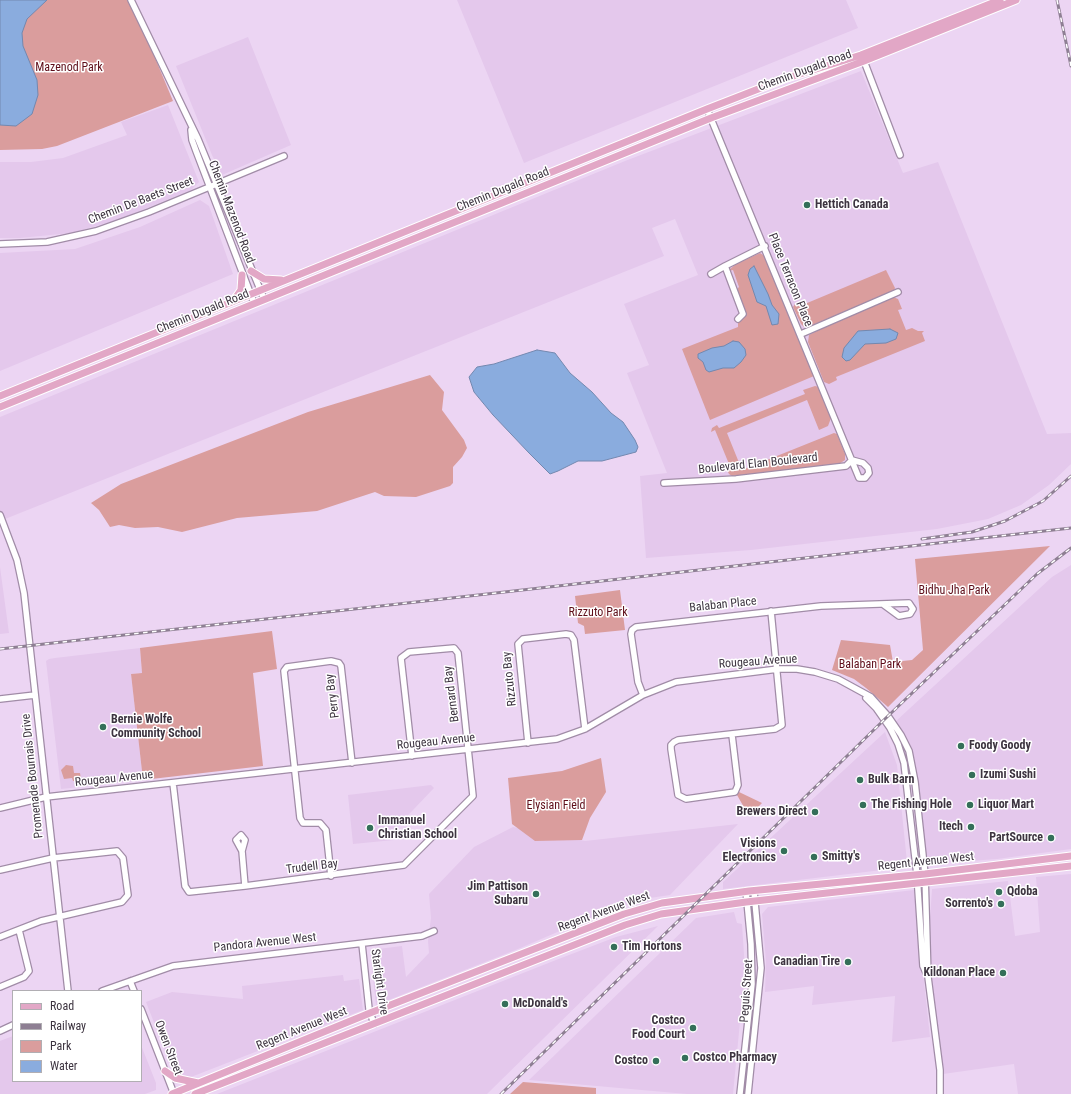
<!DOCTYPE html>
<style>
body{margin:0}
#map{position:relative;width:1071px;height:1094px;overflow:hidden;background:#ecd5f3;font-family:"Roboto Condensed",sans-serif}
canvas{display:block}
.legend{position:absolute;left:12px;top:990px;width:130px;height:92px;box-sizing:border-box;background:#fff;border:1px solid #b1aeb3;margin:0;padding:5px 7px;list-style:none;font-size:12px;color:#3d3440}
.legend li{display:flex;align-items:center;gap:8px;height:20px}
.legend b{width:20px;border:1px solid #b1aeb3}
</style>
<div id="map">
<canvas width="1071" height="1094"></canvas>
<ul class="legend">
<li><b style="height:5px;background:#e2a7c6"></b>Road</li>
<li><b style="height:5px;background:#8e7f93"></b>Railway</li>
<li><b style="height:11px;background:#da9d9d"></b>Park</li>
<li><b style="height:11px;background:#8aacde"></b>Water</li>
</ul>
</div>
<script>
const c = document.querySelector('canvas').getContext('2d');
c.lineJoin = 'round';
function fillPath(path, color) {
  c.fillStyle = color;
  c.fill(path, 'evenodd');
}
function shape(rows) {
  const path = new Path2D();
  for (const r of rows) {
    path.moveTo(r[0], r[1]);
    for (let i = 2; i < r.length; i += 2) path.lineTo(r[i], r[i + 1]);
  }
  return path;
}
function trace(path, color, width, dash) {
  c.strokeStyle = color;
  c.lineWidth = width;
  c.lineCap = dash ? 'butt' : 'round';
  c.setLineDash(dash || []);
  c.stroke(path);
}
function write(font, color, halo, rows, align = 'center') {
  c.font = font + ' "Roboto Condensed",sans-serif';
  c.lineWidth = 3;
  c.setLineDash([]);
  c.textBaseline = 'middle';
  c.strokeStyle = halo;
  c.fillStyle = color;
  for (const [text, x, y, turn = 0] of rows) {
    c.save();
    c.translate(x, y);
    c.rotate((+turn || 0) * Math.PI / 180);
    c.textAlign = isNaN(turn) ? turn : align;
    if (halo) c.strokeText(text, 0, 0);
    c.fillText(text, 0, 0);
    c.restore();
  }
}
const built = shape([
 [457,0,846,0,858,28,524,163],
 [248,37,291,145,222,175,212,155,176,66],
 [861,71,903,173,938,162,1047,434,1071,433,1071,464,1049,485,1021,505,988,519,937,529,751,550,646,558,640,476,667,473,627,373,649,365,624,304,698,275,675,219,652,228,664,256,0,521,0,417,625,161],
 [168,105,199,182,191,190,120,219,71,233,20,238,0,238,0,162,31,162,63,158,127,135,121,122],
 [200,200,209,206,233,274,0,371,0,253,75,249,140,227],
 [1071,565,1071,849,997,859,929,864,926,860,918,785,912,755,895,722,1052,577],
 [0,567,9,633,0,634],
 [140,648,142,673,131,674,143,780,61,789,46,661,49,659,55,658],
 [885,732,897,765,907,862,904,863,899,868,723,889,723,882],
 [431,785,434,788,393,831,394,840,353,844,348,795],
 [738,824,670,895,643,899,590,918,518,949,376,1005,370,950,402,946,406,977,429,953,428,941,431,918,429,894,474,847,513,827,585,841],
 [1071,874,1071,1094,1018,1094,1014,1064,943,1074,928,948,932,889,1008,881,1015,936,1040,932,1036,877],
 [914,890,930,1037,892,1042,895,996,812,1005,814,986,765,992,766,962,762,914,768,907],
 [734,912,737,923,742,924,745,970,733,1094,687,1094,529,1080,696,918],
 [658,926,487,1094,217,1094,556,960,616,937],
 [343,975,344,981,359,979,363,1010,191,1077,182,1077,171,1066,146,1002,172,992,243,999,242,986],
 [13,1036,13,1081,141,1081,141,1045,156,1083,156,1090,145,1094,0,1094,0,1041]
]);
const green = shape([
 [0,0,131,0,173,101,57,146,42,149,0,150],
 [760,253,766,257,814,376,710,420,682,349,738,327,738,322,744,315,736,290,739,287,733,270,729,271,729,270,736,264],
 [886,270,895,288,894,291,810,326,804,327,801,324,793,307,795,304,798,302,800,306],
 [893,297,898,299,902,309,898,310,906,330,912,328,918,331,924,331,922,333,925,341,836,377,837,380,829,384,824,382,808,342,809,335,831,324],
 [430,375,444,392,442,410,464,440,467,448,462,457,453,467,453,483,450,486,416,497,384,496,375,492,317,511,237,518,182,532,158,527,135,528,119,525,110,527,99,510,91,503,121,484,308,412],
 [815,386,819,387,831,418,828,426,819,430,807,400,727,433,742,470,834,433,837,434,845,454,845,460,839,464,732,476,729,474,726,468,729,464,715,430,711,432,712,428,717,425,719,428,805,394,803,390],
 [1050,546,888,707,866,688,854,679,832,670,841,640,890,645,893,662,912,660,923,650,915,559],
 [620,590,625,630,585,634,584,626,578,623,575,596],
 [272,631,277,669,253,673,263,766,143,780,131,674,142,673,140,648],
 [601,758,606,792,590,818,582,840,535,841,512,824,508,778,562,771],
 [66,765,73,766,74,773,80,773,81,780,73,781,72,778,64,779,61,770],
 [739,792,762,803,749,816,737,795],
 [523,1082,596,1088,596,1094,510,1094]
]);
const water = shape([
 [0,0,47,0,27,19,22,33,23,46,37,80,38,95,32,114,16,126,0,125,0,0],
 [754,266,768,294,772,305,779,314,778,324,772,325,766,306,757,302,748,275,750,269,754,266],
 [890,329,898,333,896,339,886,343,865,344,850,360,846,361,842,357,844,348,858,331,890,329],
 [733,341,739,342,745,349,746,355,741,362,734,368,723,368,709,372,706,370,703,362,698,358,698,354,712,348,724,346,733,341],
 [537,350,555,353,570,373,592,392,611,413,623,422,635,440,638,447,636,452,602,461,578,461,558,471,550,474,529,453,493,415,474,392,469,377,477,367,494,364,537,350]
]);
const minor = shape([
 [131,0,198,139,264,299],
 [864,61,900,155],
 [707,109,859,478,865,478,869,473,868,468,863,463,852,460],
 [191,130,192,140,196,151,254,303],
 [0,244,47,242,96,231,149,212,284,156],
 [711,274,725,266],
 [738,319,743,314,725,266,765,246],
 [801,334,898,292],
 [664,483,736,479,846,466,852,460],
 [0,515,17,560,24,593,68,991],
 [643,695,638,682,631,634,632,630,636,627,821,606,909,603,913,609,910,614,899,616,884,605],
 [866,698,876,708,890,728,898,744,904,763,917,875,923,966,927,975],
 [0,699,35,695],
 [732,735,738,785,735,792,686,799,678,795,671,749,671,745,674,742,678,740,775,729,782,725,771,611],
 [528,743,518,644,523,639,566,634,571,635,574,640,585,729],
 [173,783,185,886,189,892,245,886,404,865,473,796,458,653,454,648,409,652,401,658,412,756],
 [0,808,46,797,557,739,585,729,643,695,676,682,778,669,797,669,815,672,838,679,871,697,888,716,901,735,909,751,915,782,925,874,928,977,940,1070,940,1094],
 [242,851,245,840,241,835,236,840,242,851,245,886],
 [0,870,53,858,117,851,123,858,128,895,122,902,41,921,0,937],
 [331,876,326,830,320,823,303,823,300,818,284,671,287,667,331,661,339,663,341,666,352,763],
 [362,944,369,1009,374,1024],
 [130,981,134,991],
 [0,987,24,977,29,971,19,930],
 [102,991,173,966,422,936,434,931],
 [141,1009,174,1094],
 [0,1031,13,1025],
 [740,1094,752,984,751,944,746,891],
 [748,1094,761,968,754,891]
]);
const major = shape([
 [251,271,264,279,281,280],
 [234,300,241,290,242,275],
 [0,396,707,109,784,79,861,55,1000,0],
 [0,407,711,118,864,61,1016,0],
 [165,1071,175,1078,198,1083],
 [172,1094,370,1013,624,914,662,903,749,891,925,874,1071,856],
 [195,1094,625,925,661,914,746,902,1071,866]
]);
const rail = shape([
 [1057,0,1071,66],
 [922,539,972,532,1005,521,1043,501,1071,476],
 [0,649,1071,528],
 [501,1094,888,716,1037,574,1071,548]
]);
const markers = [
 [807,205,4,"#346f59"],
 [103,727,4,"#346f59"],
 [961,746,4,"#346f59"],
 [972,775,4,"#346f59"],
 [860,780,4,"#346f59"],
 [863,805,4,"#346f59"],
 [970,805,4,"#346f59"],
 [815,812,4,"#346f59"],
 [971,827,4,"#346f59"],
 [370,828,4,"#346f59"],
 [1051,838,4,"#346f59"],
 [784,851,4,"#346f59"],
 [814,857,4,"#346f59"],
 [999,892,4,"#346f59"],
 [536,894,4,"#346f59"],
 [1001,904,4,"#346f59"],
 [614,947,4,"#346f59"],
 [848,962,4,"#346f59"],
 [1003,973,4,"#346f59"],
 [505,1004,4,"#346f59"],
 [693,1028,4,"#346f59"],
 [685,1058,4,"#346f59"],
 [656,1061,4,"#346f59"]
];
const parkNames = [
 ["Mazenod Park",69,68],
 ["Bidhu Jha Park",954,591],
 ["Rizzuto Park",598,613],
 ["Balaban Park",870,665],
 ["Elysian Field",556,806]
];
const streetNames = [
 ["Chemin Dugald Road",805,71,-20],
 ["Chemin Dugald Road",503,190,-22],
 ["Chemin De Baets Street",141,201,-21],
 ["Chemin Mazenod Road",231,212,69],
 ["Place Terracon Place",790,280,68],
 ["Chemin Dugald Road",203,312,-22],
 ["Boulevard Elan Boulevard",758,464,-6],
 ["Balaban Place",723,605,-6],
 ["Rougeau Avenue",758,662,-4],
 ["Rizzuto Bay",510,679,-96],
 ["Bernard Bay",452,694,-97],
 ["Perry Bay",333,696,-97],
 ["Rougeau Avenue",436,742,-6],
 ["Promenade Bournais Drive",33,776,-96],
 ["Rougeau Avenue",114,779,-6],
 ["Regent Avenue West",926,862,-6],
 ["Trudell Bay",312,867,-7],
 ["Regent Avenue West",604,912,-20],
 ["Pandora Avenue West",265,943,-6],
 ["Starlight Drive",379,982,82],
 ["Peguis Street",747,991,-86],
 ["Regent Avenue West",302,1029,-22],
 ["Owen Street",168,1048,69]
];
const poiNames = [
 ["Hettich Canada",815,205],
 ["Bernie Wolfe",111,720],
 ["Community School",111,734],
 ["Foody Goody",969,746],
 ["Izumi Sushi",980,775],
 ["Bulk Barn",868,780],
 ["The Fishing Hole",871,805],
 ["Liquor Mart",978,805],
 ["Brewers Direct",807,812,"right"],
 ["Immanuel",378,821],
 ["Christian School",378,835],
 ["Itech",963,827,"right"],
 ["PartSource",1043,838,"right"],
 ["Visions",776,844,"right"],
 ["Electronics",776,858,"right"],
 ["Smitty's",822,857],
 ["Jim Pattison",528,887,"right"],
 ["Subaru",528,901,"right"],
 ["Qdoba",1007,892],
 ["Sorrento's",993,904,"right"],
 ["Tim Hortons",622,947],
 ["Canadian Tire",840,962,"right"],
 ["Kildonan Place",995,973,"right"],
 ["McDonald's",513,1004],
 ["Costco",685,1021,"right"],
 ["Food Court",685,1035,"right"],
 ["Costco Pharmacy",693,1058],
 ["Costco",648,1061,"right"]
];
fillPath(built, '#e4c8ec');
fillPath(green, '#da9d9d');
fillPath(water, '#8aacde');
trace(water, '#7388af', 1);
trace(minor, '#a18ca7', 8);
trace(major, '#fff', 9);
trace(minor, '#fff', 5.5);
trace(major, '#e2a7c6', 7);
trace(rail, '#8e7f93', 3);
trace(rail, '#fff', 1.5, [4.5]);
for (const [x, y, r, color] of markers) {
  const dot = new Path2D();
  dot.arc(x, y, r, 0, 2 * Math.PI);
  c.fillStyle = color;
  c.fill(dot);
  trace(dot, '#fff', 1.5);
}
write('12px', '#5e0d19', '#fff', parkNames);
write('12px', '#3d3440', '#fff', streetNames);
write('bold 12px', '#3d3440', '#fff', poiNames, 'left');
</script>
